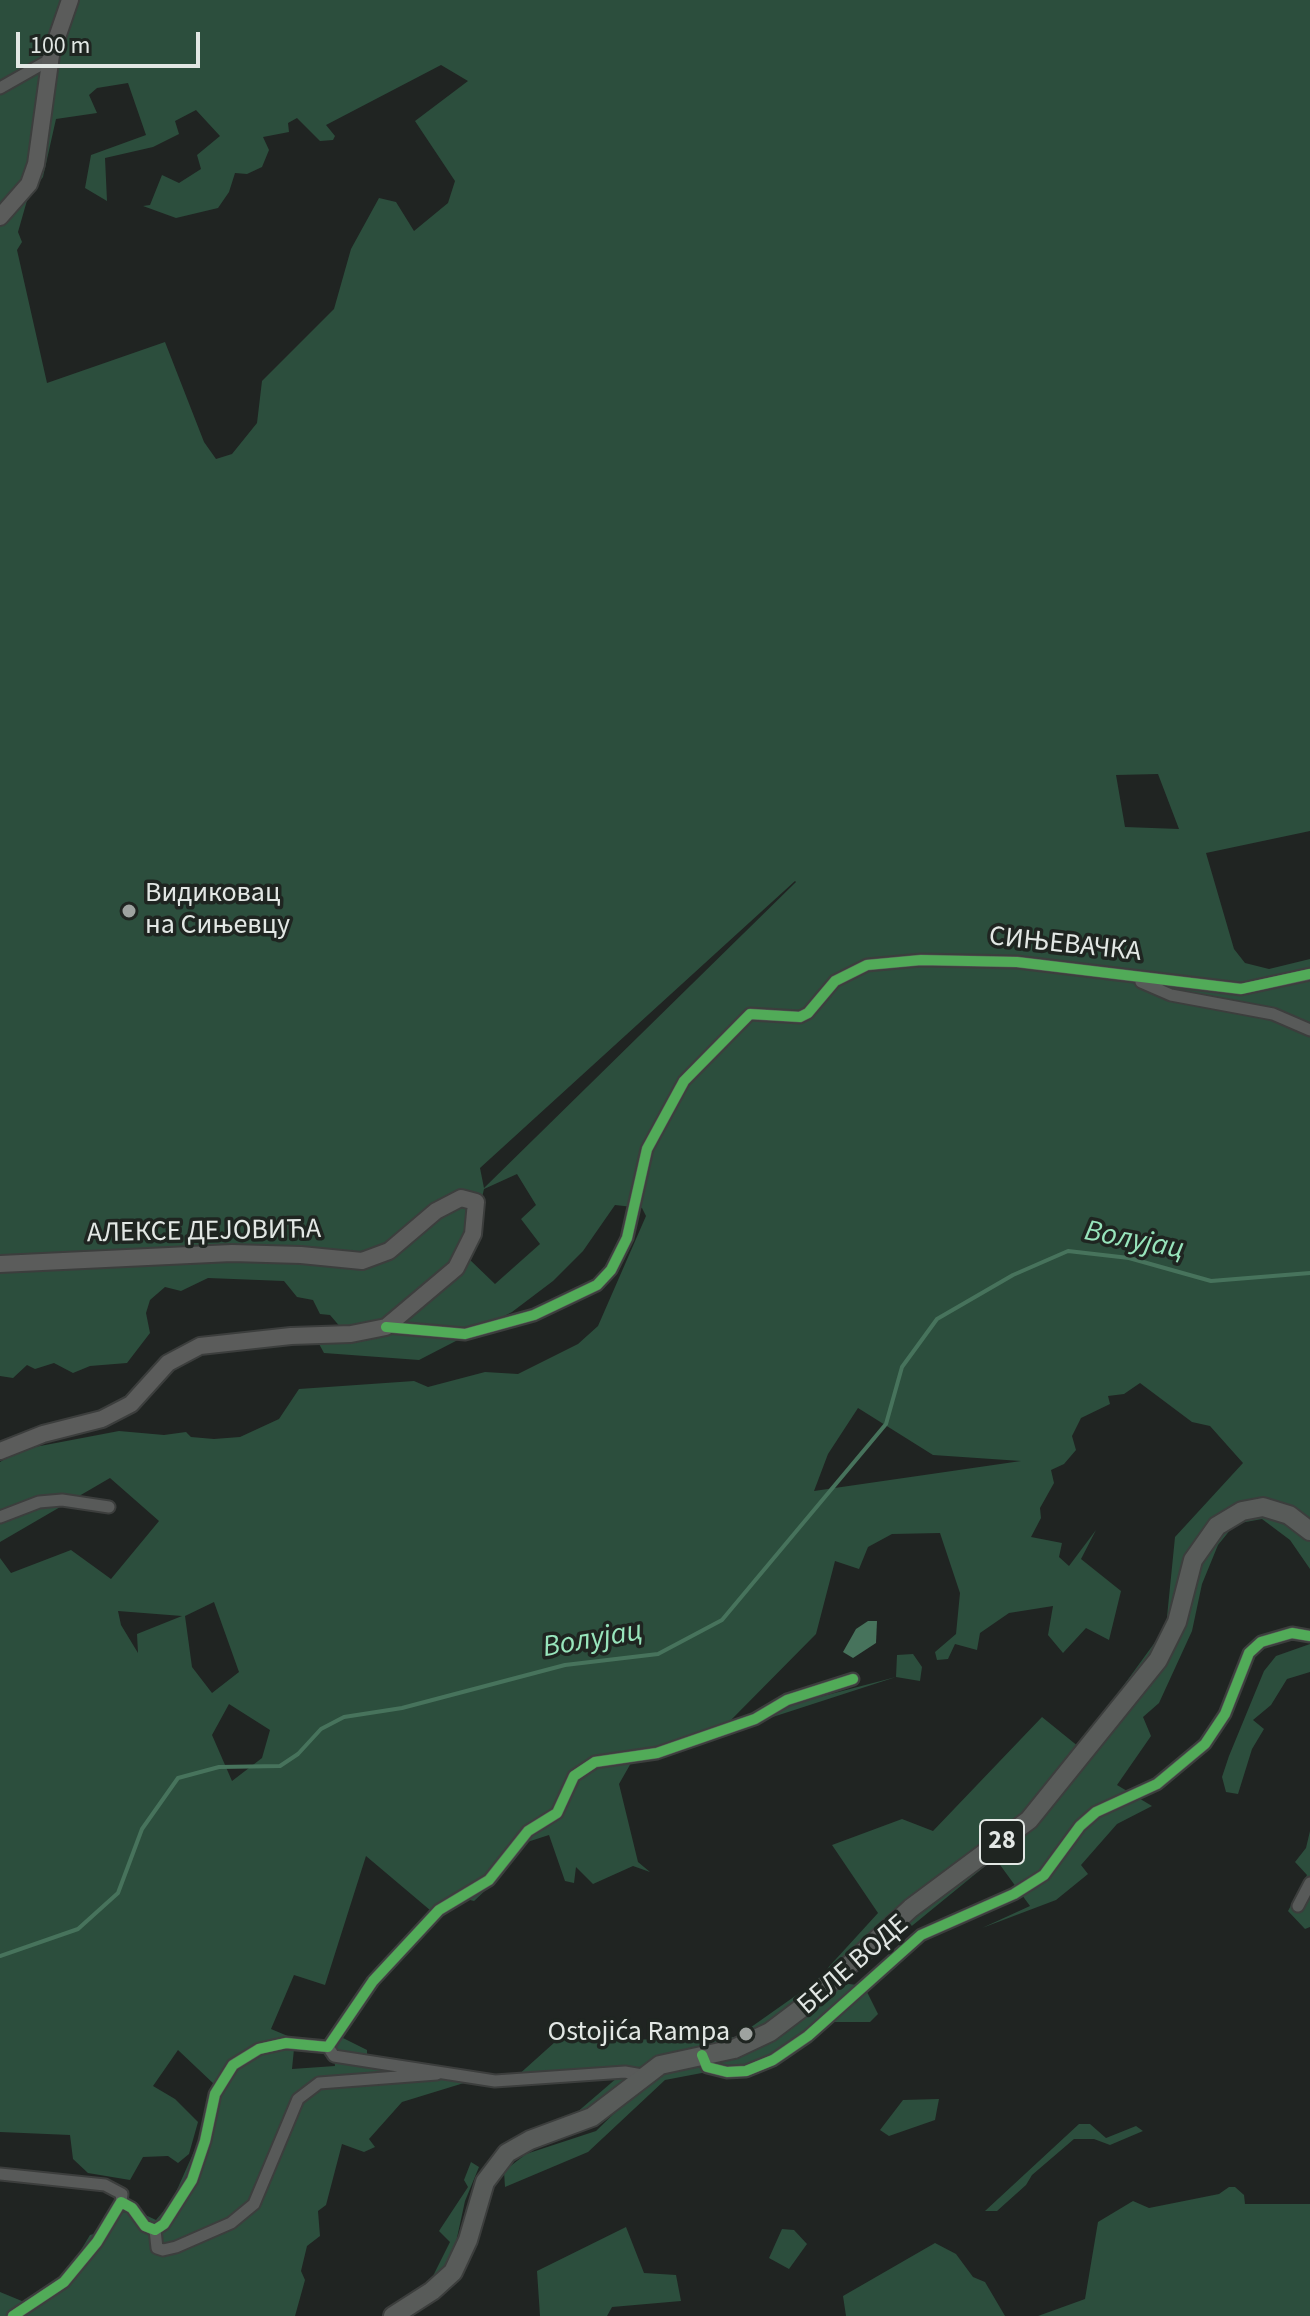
<!DOCTYPE html>
<meta charset="utf-8">
<style>
body{margin:0}
#map{position:relative;width:1310px;height:2316px;overflow:hidden;background:#202422;font-family:"Source Sans 3",sans-serif}
canvas{display:block}
.scale{position:absolute;left:16px;top:32px;width:184px;height:36px;box-sizing:border-box;border:4px solid #e2e7e4;border-top:0;padding-left:10px;font-size:24px;line-height:28px;white-space:nowrap;color:#e2e7e4;-webkit-text-stroke:6px #1f2521;paint-order:stroke}
</style>
<div id="map">
<canvas width="1310" height="2316"></canvas>
<div class="scale">100 m</div>
</div>
<script>
const c = document.querySelector('canvas').getContext('2d');
c.lineJoin = 'round';
function fillPath(path, color) {
  c.fillStyle = color;
  c.fill(path, 'evenodd');
}
function shape(rows) {
  const path = new Path2D();
  for (const r of rows) {
    path.moveTo(r[0], r[1]);
    for (let i = 2; i < r.length; i += 2) path.lineTo(r[i], r[i + 1]);
  }
  return path;
}
function trace(path, color, width, dash) {
  c.strokeStyle = color;
  c.lineWidth = width;
  c.lineCap = dash ? 'butt' : 'round';
  c.setLineDash(dash || []);
  c.stroke(path);
}
function write(font, color, halo, rows, align = 'center') {
  c.font = font + ' "Source Sans 3",sans-serif';
  c.lineWidth = 7;
  c.setLineDash([]);
  c.textBaseline = 'middle';
  c.strokeStyle = halo;
  c.fillStyle = color;
  for (const [text, x, y, turn = 0] of rows) {
    c.save();
    c.translate(x, y);
    c.rotate((+turn || 0) * Math.PI / 180);
    c.textAlign = isNaN(turn) ? turn : align;
    if (halo) c.strokeText(text, 0, 0);
    c.fillText(text, 0, 0);
    c.restore();
  }
}
const green = shape([
 [0,0,1310,0,1310,831,1206,853,1234,949,1245,963,1269,969,1310,959,1310,1569,1290,1540,1262,1519,1235,1524,1218,1545,1202,1584,1192,1631,1159,1703,1143,1717,1151,1736,1117,1785,1152,1806,1117,1824,1081,1865,1088,1874,1056,1900,982,1928,1030,1906,995,1858,842,1983,864,1986,878,2014,870,2022,833,2022,754,2073,707,2072,665,2080,588,2152,505,2187,504,2171,526,2154,596,2131,642,2086,644,2065,607,2097,568,2120,618,2077,516,2077,565,2033,603,2027,617,2030,622,2040,737,2037,815,1982,878,1913,832,1845,902,1819,933,1831,1042,1717,1079,1747,1166,1627,1175,1537,1243,1463,1210,1426,1192,1422,1140,1383,1124,1394,1108,1396,1110,1404,1081,1418,1072,1436,1076,1450,1064,1464,1051,1470,1054,1483,1040,1508,1041,1518,1031,1537,1062,1543,1059,1557,1069,1566,1096,1530,1081,1559,1121,1591,1109,1640,1086,1628,1063,1653,1048,1635,1053,1606,1009,1613,980,1633,977,1650,955,1644,948,1659,937,1660,935,1652,956,1634,960,1593,940,1533,892,1534,868,1547,859,1569,835,1561,816,1634,731,1720,896,1677,897,1655,913,1654,922,1667,920,1681,896,1677,631,1763,619,1784,638,1862,650,1872,633,1866,593,1884,576,1867,574,1883,565,1881,549,1835,518,1845,505,1863,504,1873,474,1901,466,1899,437,1916,366,1856,325,1985,294,1975,271,2029,295,2039,292,2069,335,2066,333,2050,339,2036,367,2050,367,2055,431,2069,490,2075,402,2102,369,2139,375,2147,364,2152,342,2144,326,2205,318,2211,320,2236,307,2246,301,2271,305,2280,295,2316,0,2316,0,2292,34,2306,67,2273,90,2235,101,2232,122,2212,141,2213,156,2220,172,2201,200,2138,215,2085,178,2050,153,2086,175,2099,198,2122,189,2154,178,2163,168,2156,143,2157,130,2180,88,2173,73,2159,70,2135,0,2132,0,1558,11,1573,71,1550,111,1579,159,1521,110,1478,0,1542,0,1462,19,1450,119,1431,164,1435,186,1432,191,1437,214,1439,240,1437,279,1419,299,1389,414,1381,428,1387,485,1372,518,1374,578,1344,598,1326,646,1216,642,1208,615,1205,583,1251,553,1281,512,1312,419,1360,324,1353,318,1342,342,1329,330,1315,320,1314,313,1300,297,1297,284,1281,208,1278,181,1291,165,1287,150,1300,146,1313,150,1333,127,1363,90,1366,73,1373,54,1363,35,1369,27,1365,13,1378,0,1376],
 [441,65,468,81,415,121,455,181,448,203,414,231,396,202,379,198,351,249,334,309,262,381,257,423,232,454,216,459,204,442,165,342,47,383,17,250,22,242,18,232,28,197,43,177,56,119,97,113,89,95,97,88,128,83,146,135,91,155,85,188,107,201,105,158,153,147,179,134,175,121,196,110,220,136,197,155,201,169,179,183,162,175,150,205,143,206,176,218,218,208,229,192,235,173,247,174,262,167,269,150,263,137,289,132,288,123,297,118,320,141,333,140,335,136,326,125],
 [1158,774,1179,829,1125,827,1116,775],
 [795,881,796,882,484,1188,480,1168],
 [517,1174,536,1205,521,1219,540,1244,495,1284,468,1258,484,1189],
 [858,1408,933,1455,1021,1461,814,1491,828,1454],
 [214,1602,239,1672,212,1693,192,1667,185,1616],
 [118,1611,182,1616,137,1634,138,1653,121,1625],
 [229,1704,270,1730,262,1758,232,1781,212,1735],
 [1310,1644,1310,1672,1287,1679,1271,1705,1253,1720,1264,1729,1252,1749,1238,1794,1226,1792,1222,1777,1229,1756,1264,1671,1276,1656],
 [1310,1831,1310,1927,1305,1929,1288,1911,1307,1875,1295,1862,1306,1848],
 [939,2099,935,2120,889,2136,880,2130,903,2100],
 [1079,2124,1090,2124,1106,2138,1136,2126,1143,2131,1110,2145,1094,2139,1074,2139,1032,2175,1026,2185,997,2211,985,2211],
 [471,2162,479,2167,465,2201,455,2247,446,2268,428,2286,450,2242,439,2231,468,2187,464,2180],
 [1229,2187,1235,2187,1244,2195,1245,2204,1310,2204,1310,2316,1038,2316,1085,2299,1098,2222,1133,2201,1149,2208,1219,2194],
 [626,2227,644,2273,676,2275,681,2301,612,2307,607,2316,540,2316,537,2271],
 [782,2229,794,2230,807,2244,789,2269,769,2258],
 [935,2243,956,2254,973,2277,985,2282,1005,2316,846,2316,843,2296]
]);
const water = shape([
 [868,1621,877,1621,876,1643,853,1658,843,1652,856,1629]
]);
const stream = shape([
 [0,1956,78,1929,118,1893,142,1829,178,1778,219,1767,280,1766,298,1754,321,1729,344,1717,402,1708,565,1665,658,1654,722,1620,886,1424,902,1367,937,1319,1013,1275,1068,1251,1129,1258,1211,1281,1310,1273]
]);
const street = shape([
 [0,88,51,59],
 [1141,982,1171,995,1273,1014,1310,1030],
 [386,1327,465,1334,534,1315,597,1285,611,1270,627,1238,647,1149,684,1081,750,1014,800,1017,808,1013,835,981,867,965,921,960,1017,962,1241,989,1310,974],
 [0,1517,39,1502,62,1500,109,1507],
 [1298,1906,1310,1883],
 [328,2047,373,1981,439,1910,489,1880,528,1831,557,1813,574,1776,595,1762,657,1753,755,1719,787,1700,853,1679],
 [328,2047,334,2056,495,2081,625,2072,642,2075],
 [702,2055,707,2067,727,2072,746,2071,773,2060,808,2036,921,1935,1014,1894,1044,1875,1080,1826,1096,1812,1157,1784,1205,1744,1225,1714,1249,1653,1261,1642,1292,1633,1310,1636],
 [0,2174,105,2185,122,2194,121,2202],
 [155,2230,157,2248,163,2250,176,2247,231,2223,254,2204,298,2099,319,2083,437,2074],
 [13,2316,64,2282,97,2242,121,2202,132,2208,145,2226,155,2230,164,2224,192,2180,205,2141,215,2094,233,2065,259,2049,286,2043,328,2047]
]);
const secondary = shape([
 [0,217,29,184,36,164,51,55,70,0],
 [0,1264,232,1253,301,1255,362,1261,389,1251,436,1211,461,1198,476,1202,473,1234,456,1268,386,1327,351,1334,291,1336,200,1346,168,1363,131,1404,102,1419,43,1434,0,1451]
]);
const primary = shape([
 [393,2316,432,2291,453,2272,468,2240,485,2182,507,2153,530,2140,592,2117,660,2065,734,2049,770,2032,807,2004,911,1908,1029,1820,1158,1660,1177,1622,1193,1560,1217,1526,1242,1511,1263,1507,1289,1515,1310,1531]
]);
const cycleway = shape([
 [386,1327,465,1334,534,1315,597,1285,611,1270,627,1238,647,1149,684,1081,750,1014,800,1017,808,1013,835,981,867,965,921,960,1017,962,1241,989,1310,974],
 [702,2055,707,2067,727,2072,746,2071,773,2060,808,2036,921,1935,1014,1894,1044,1875,1080,1826,1096,1812,1157,1784,1205,1744,1225,1714,1249,1653,1261,1642,1292,1633,1310,1636],
 [13,2316,64,2282,97,2242,121,2202,132,2208,145,2226,155,2230,164,2224,192,2180,205,2141,215,2094,233,2065,259,2049,286,2043,328,2047,373,1981,439,1910,489,1880,528,1831,557,1813,574,1776,595,1762,657,1753,755,1719,787,1700,853,1679]
]);
const markers = [
 [129,911,8,"#9ea3a0"],
 [746,2034,8,"#9ea3a0"]
];
const shields = [
 [1002,1842,44]
];
const shieldNames = [
 ["28",1002,1842]
];
const poiNames = [
 ["Видиковац",145,895],
 ["на Сињевцу",145,927],
 ["Ostojića Rampa",730,2034,"right"]
];
const streetNames = [
 ["СИЊЕВАЧКА",1065,946,6],
 ["АЛЕКСЕ ДЕЈОВИЋА",204,1233,-1],
 ["БЕЛЕ ВОДЕ",854,1966,-41]
];
const waterNames = [
 ["Волујац",1134,1242,11],
 ["Волујац",593,1641,-10]
];
fillPath(green, '#2c4e3d');
fillPath(water, '#47735c');
trace(stream, '#47735c', 4);
trace(street, '#3c3e3d', 15);
trace(secondary, '#3c3e3d', 20);
trace(primary, '#3c3e3d', 22);
trace(street, '#585a59', 11);
trace(secondary, '#5b5c5b', 16);
trace(primary, '#585b59', 18);
trace(cycleway, '#51ab58', 10);
for (const [x, y, r, color] of markers) {
  const dot = new Path2D();
  dot.arc(x, y, r, 0, 2 * Math.PI);
  c.fillStyle = color;
  c.fill(dot);
  trace(dot, '#1f2521', 3);
}
for (const [x, y, w] of shields) {
  const box = new Path2D();
  box.roundRect(x - w / 2, y - 22, w, 44, 6);
  c.fillStyle = '#1f2521';
  c.fill(box);
  trace(box, '#e2e7e4', 2);
}
write('bold 26px', '#e2e7e4', null, shieldNames);
write('28px', '#e2e7e4', '#1f2521', poiNames, 'left');
write('28px', '#e2e7e4', '#1f2521', streetNames);
write('italic 30px', '#98e5bc', '#1f2521', waterNames);
</script>
